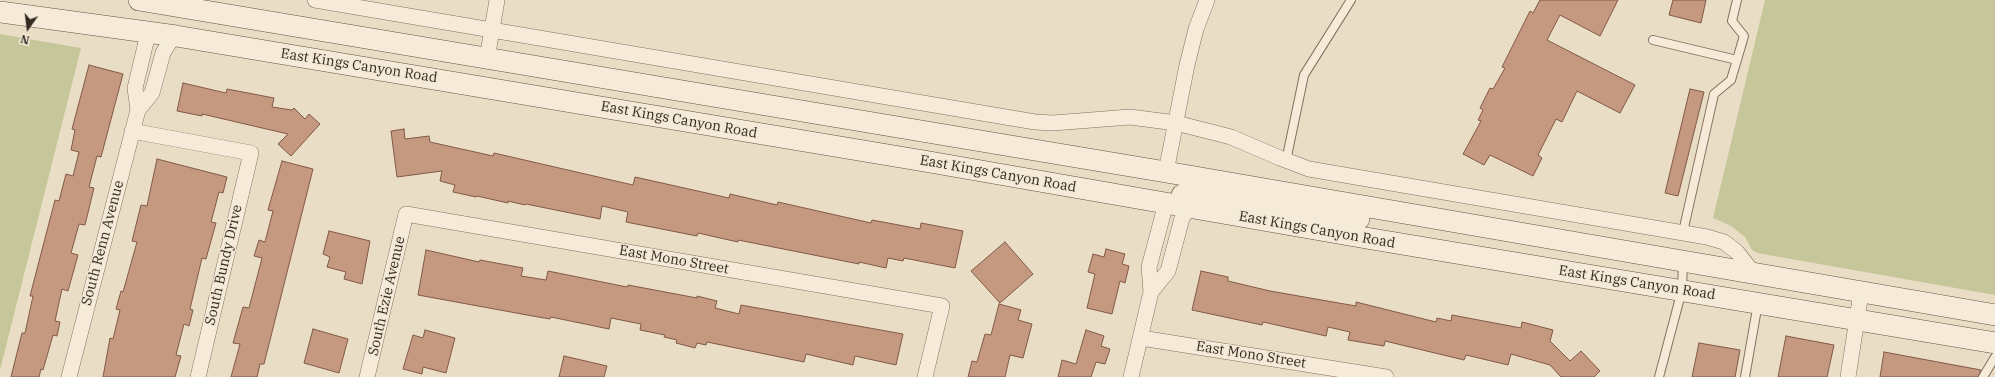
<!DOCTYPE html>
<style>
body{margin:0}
#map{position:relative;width:1995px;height:377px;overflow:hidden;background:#eaddc6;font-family:"IBM Plex Serif",serif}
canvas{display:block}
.north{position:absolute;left:8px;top:8px;width:40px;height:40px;-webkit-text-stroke:3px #f2e8d5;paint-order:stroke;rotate:194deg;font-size:11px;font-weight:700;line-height:16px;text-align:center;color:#352920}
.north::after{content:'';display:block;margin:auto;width:14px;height:18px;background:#352920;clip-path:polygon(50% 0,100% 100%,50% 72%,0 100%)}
</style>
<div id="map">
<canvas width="1995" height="377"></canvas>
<div class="north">N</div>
</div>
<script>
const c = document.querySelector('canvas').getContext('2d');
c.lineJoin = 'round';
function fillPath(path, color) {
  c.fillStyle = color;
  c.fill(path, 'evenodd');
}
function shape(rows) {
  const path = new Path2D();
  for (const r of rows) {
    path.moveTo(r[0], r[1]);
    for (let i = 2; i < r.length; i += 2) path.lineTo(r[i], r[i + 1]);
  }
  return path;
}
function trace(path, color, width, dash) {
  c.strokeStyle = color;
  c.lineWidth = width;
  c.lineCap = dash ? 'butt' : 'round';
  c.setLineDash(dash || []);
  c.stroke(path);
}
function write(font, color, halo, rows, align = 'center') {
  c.font = font + ' "IBM Plex Serif",serif';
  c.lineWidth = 3;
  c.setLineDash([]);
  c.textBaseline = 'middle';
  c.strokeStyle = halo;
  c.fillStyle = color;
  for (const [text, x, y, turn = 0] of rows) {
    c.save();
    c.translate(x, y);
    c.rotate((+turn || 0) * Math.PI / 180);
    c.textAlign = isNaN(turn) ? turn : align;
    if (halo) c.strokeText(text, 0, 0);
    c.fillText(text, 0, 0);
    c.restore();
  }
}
const green = shape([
 [1765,0,1995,0,1995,295,1757,253,1752,250,1745,237,1731,226,1713,218],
 [0,34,81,48,0,370]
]);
const building = shape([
 [1540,0,1618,0,1600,36,1560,15,1547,40,1635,85,1620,113,1577,91,1562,122,1556,119,1538,155,1542,158,1533,176,1490,155,1484,165,1463,154,1481,121,1478,120,1483,110,1480,108,1490,88,1493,89,1505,68,1502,67,1530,11,1533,13,1540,0],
 [1673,0,1706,0,1701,23,1669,15,1673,0],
 [89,65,123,74,101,157,97,156,89,187,94,188,85,225,79,224,71,253,78,255,68,291,62,289,55,321,60,322,57,336,53,335,43,370,41,369,39,377,11,377,22,333,25,333,33,296,30,296,55,200,59,201,66,174,73,176,79,152,71,150,75,130,72,129,89,65],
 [183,83,226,93,227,89,274,98,272,107,292,110,294,108,305,119,309,114,320,124,291,156,278,144,288,134,202,114,202,116,177,111,183,83],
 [1690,89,1704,92,1678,196,1665,193,1690,89],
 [404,129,405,139,429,136,430,142,493,156,494,153,633,185,635,177,729,198,730,194,777,205,778,202,871,223,872,220,920,229,921,223,963,231,955,268,904,258,903,261,888,258,886,268,859,262,859,264,738,240,738,242,698,233,697,236,626,222,628,212,602,206,600,219,526,204,525,205,508,201,508,203,477,196,476,197,453,192,455,185,440,181,442,171,397,177,391,131,404,129],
 [157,159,227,177,223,193,219,192,211,222,216,223,206,259,202,258,190,309,193,310,189,326,184,324,176,355,181,356,175,377,103,377,110,338,113,339,120,310,116,309,121,291,123,292,137,242,132,241,141,205,147,206,157,159],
 [282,161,313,169,264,364,260,364,257,377,231,377,240,344,233,343,243,307,249,308,262,258,254,256,259,240,265,242,273,211,268,210,282,161],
 [329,231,370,241,362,284,344,279,346,272,327,267,330,257,323,254,329,231],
 [1005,242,1033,274,1000,303,971,271,1005,242],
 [1106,249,1125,254,1122,264,1129,266,1125,283,1120,281,1112,314,1087,308,1095,274,1088,272,1093,254,1104,257,1106,249],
 [426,250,479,262,480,260,523,268,521,276,546,280,548,271,627,287,628,285,697,298,697,296,717,301,715,308,739,314,741,305,903,334,896,365,855,356,853,365,806,354,804,362,707,342,706,345,697,343,695,348,676,343,677,340,664,337,665,335,640,330,641,324,611,318,609,329,551,317,550,319,538,317,418,295,426,250],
 [1201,271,1228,277,1228,281,1270,291,1356,306,1356,302,1436,322,1437,318,1451,321,1452,315,1521,328,1522,322,1553,330,1550,341,1570,361,1581,351,1600,371,1594,377,1561,377,1550,365,1511,354,1508,365,1466,355,1464,360,1385,341,1384,346,1348,340,1350,332,1328,327,1326,336,1263,322,1262,325,1192,310,1201,271],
 [999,304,1021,310,1018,320,1032,324,1023,358,1010,355,1005,377,968,377,972,361,977,362,985,334,991,335,999,304],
 [313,329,348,339,339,373,304,363,313,329],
 [425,330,455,338,446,373,423,367,422,374,403,369,413,335,423,338,425,330],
 [1086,330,1104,336,1101,346,1110,349,1105,364,1096,362,1091,377,1058,377,1062,360,1076,364,1086,330],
 [1786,336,1834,345,1827,377,1778,377,1786,336],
 [1699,343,1740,350,1735,377,1692,377,1699,343],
 [1884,352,1981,370,1978,377,1880,377,1884,352],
 [564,356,607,366,604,377,559,377,564,356]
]);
const lane = shape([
 [1653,40,1737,60],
 [1286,161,1304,75,1351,0],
 [1683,232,1714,94,1731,80,1744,36,1732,21,1737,0],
 [1659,377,1682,290,1683,262],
 [1745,377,1758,303],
 [1983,377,1995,357]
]);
const street = shape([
 [315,0,1035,122,1053,123,1130,117,1176,123,1231,137,1280,158,1309,169,1707,237,1724,242,1737,252,1755,275],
 [487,59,497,0],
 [138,110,152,93,163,53,169,43,176,36],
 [132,131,251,153,198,377],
 [1166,172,1187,65,1196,29,1207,0],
 [1151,292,1168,271,1182,218,1189,208],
 [1141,338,1386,377],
 [69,377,138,110,135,88,146,42,151,32],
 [367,377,406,214,942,306,925,377],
 [1131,377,1151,292,1149,267,1166,203],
 [1848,377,1861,293]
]);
const secondary = shape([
 [139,0,1166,172,1995,315],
 [0,12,176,36,924,161,1372,239,1995,343],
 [1182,195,1214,197,1354,220,1359,219]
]);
const streetNames = [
 ["East Kings Canyon Road",359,66,9],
 ["East Kings Canyon Road",679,120,10],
 ["East Kings Canyon Road",998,174,10],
 ["East Kings Canyon Road",1317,230,10],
 ["South Renn Avenue",103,243,-75],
 ["East Mono Street",674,260,10],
 ["South Bundy Drive",224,265,-77],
 ["East Kings Canyon Road",1637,283,9],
 ["South Ezie Avenue",387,296,-77],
 ["East Mono Street",1251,355,9]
];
fillPath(green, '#c5c79b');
fillPath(building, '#c59880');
trace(building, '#815946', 1);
trace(lane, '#846f5e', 10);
trace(street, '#846f5e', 16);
trace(secondary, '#665141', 22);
trace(lane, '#f6ebd9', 8);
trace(street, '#f6ebd9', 15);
trace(secondary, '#f6ebd9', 21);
write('14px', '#352920', '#f2e8d5', streetNames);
</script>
